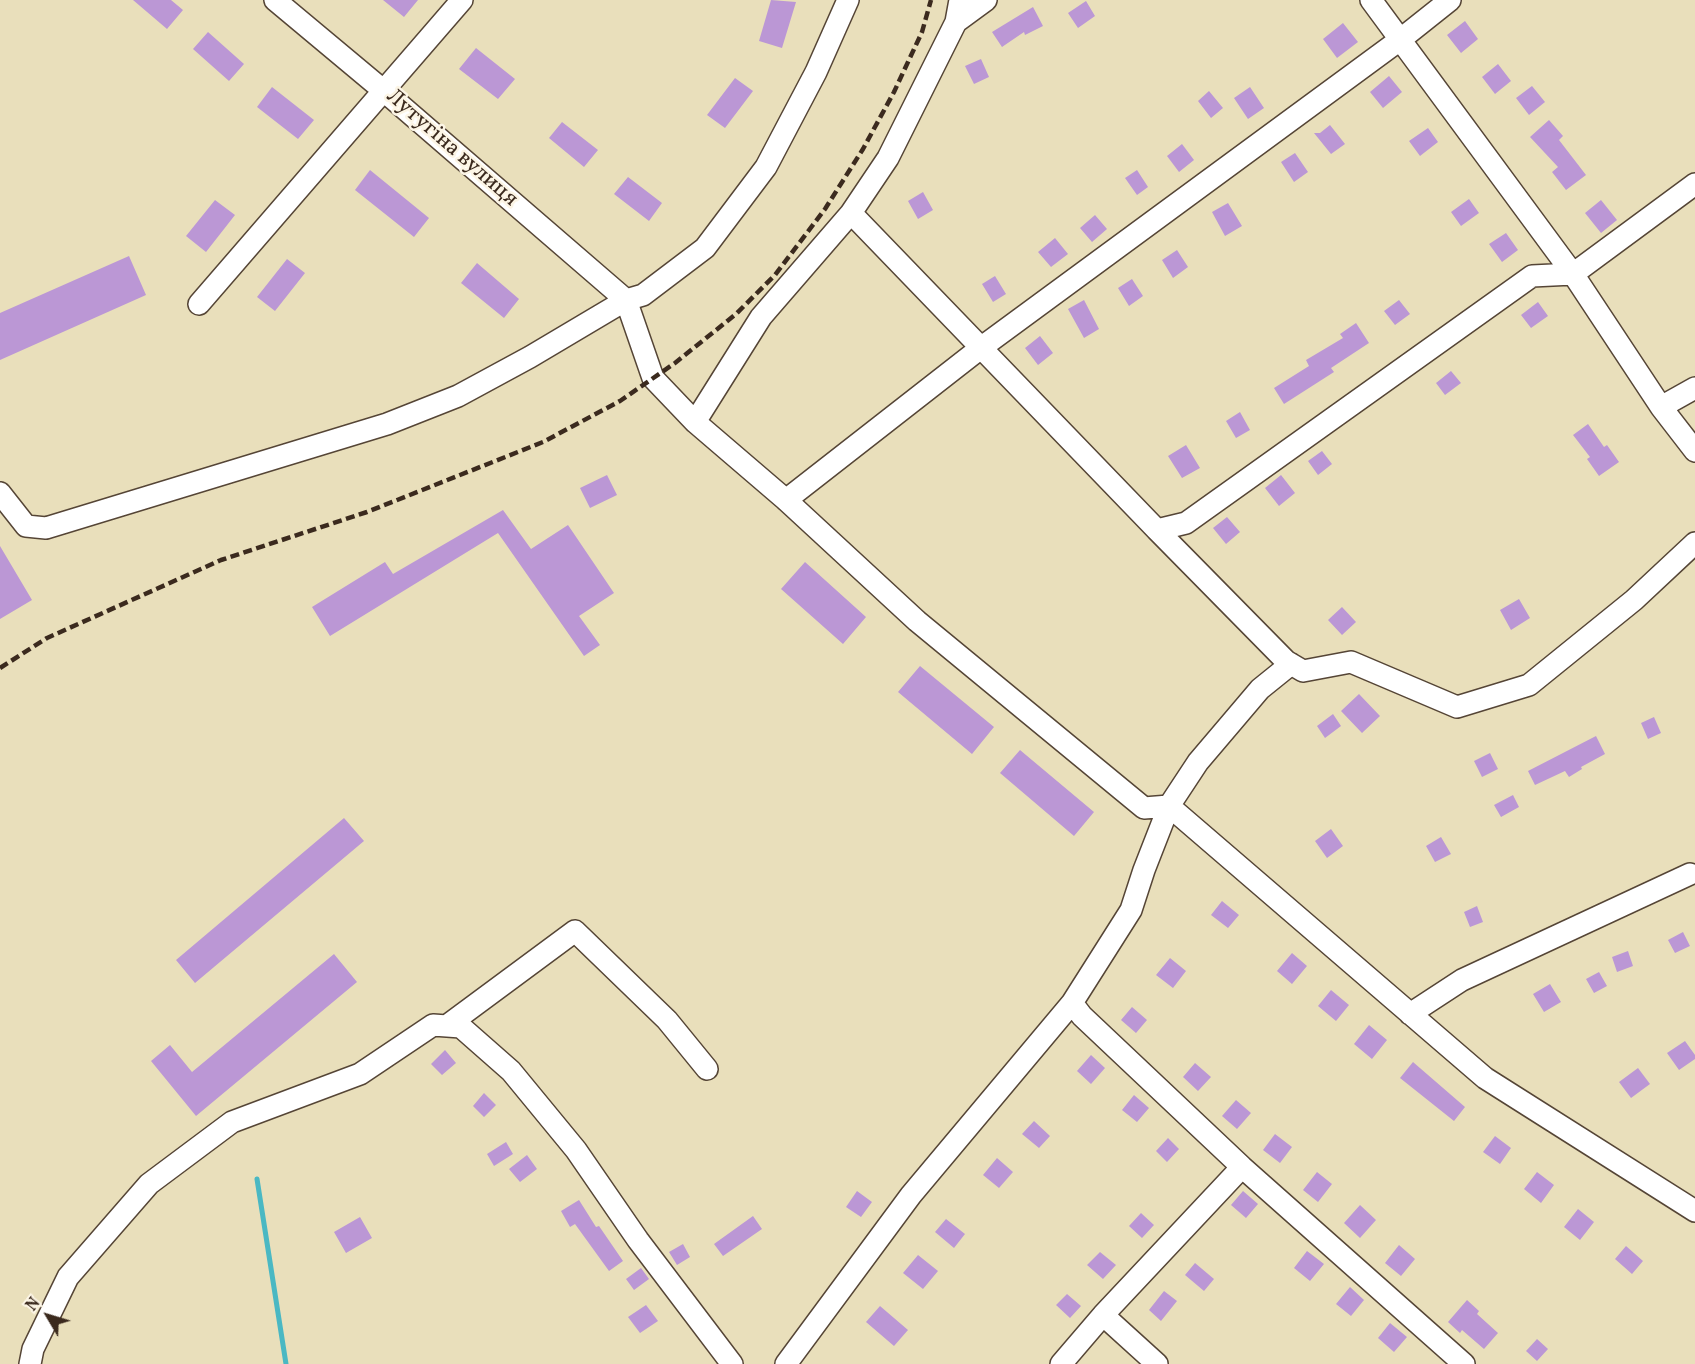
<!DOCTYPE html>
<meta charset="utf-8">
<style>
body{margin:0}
#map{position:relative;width:1695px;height:1364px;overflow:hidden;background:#e9dfbb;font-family:Vollkorn,serif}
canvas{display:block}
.north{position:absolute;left:18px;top:1286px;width:60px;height:60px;-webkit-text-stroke:4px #fcf5e5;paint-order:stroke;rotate:308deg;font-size:16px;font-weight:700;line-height:24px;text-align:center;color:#3b2a1e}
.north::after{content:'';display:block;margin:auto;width:21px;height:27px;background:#3b2a1e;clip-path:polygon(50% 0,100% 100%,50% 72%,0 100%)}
</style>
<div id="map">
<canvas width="1695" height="1364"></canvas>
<div class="north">N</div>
</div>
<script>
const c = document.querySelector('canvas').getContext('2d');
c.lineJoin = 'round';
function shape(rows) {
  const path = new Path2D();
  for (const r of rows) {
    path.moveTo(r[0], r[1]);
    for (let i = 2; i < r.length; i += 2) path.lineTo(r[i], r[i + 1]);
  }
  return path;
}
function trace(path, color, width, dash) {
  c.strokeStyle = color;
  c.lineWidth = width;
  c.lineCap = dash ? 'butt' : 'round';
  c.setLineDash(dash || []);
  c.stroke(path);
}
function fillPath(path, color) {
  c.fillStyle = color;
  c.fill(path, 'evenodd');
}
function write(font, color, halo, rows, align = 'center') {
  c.font = font + ' Vollkorn,serif';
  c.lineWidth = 5;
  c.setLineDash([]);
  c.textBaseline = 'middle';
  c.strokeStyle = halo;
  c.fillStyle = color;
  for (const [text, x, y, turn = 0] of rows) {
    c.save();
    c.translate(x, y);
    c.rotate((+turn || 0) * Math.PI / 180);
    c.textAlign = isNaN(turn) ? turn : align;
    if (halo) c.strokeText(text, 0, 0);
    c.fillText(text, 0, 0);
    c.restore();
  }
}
const stream = shape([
 [257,1179,286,1364]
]);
const building = shape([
 [133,0,171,0,183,10,167,29],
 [383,0,418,0,404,17],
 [771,0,796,2,782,48,759,41],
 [1086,1,1095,16,1078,28,1068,13],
 [1033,7,1043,26,1025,35,1024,32,1002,47,992,32],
 [1465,21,1478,39,1461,53,1447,35],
 [1343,23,1358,42,1337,58,1323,39],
 [208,32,244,64,229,81,193,49],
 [476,48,515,79,498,99,459,69],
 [981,59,989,77,974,84,965,66],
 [1498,64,1511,81,1495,94,1482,77],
 [1389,76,1402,92,1383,108,1370,92],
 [735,78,753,91,725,128,707,115],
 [1532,86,1545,102,1529,115,1516,98],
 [272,87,314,120,298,139,257,107],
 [1250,87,1264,108,1248,119,1234,98],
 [1209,91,1223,108,1211,118,1198,101],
 [1549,120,1563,136,1559,140,1586,175,1566,190,1552,172,1558,167,1530,137],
 [562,122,598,150,584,167,549,138],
 [1330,125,1345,144,1331,154,1314,133,1320,133],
 [1428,128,1438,142,1420,156,1409,141],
 [1182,144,1194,160,1179,172,1167,156],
 [1295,153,1308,172,1294,182,1281,162],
 [370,170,429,218,414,237,355,190],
 [1137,170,1148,187,1137,195,1125,178],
 [628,177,662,203,649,221,614,194],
 [923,192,933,210,918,219,908,201],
 [1469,199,1479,213,1461,226,1451,212],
 [215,200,235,215,206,252,186,236],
 [1601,200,1617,220,1601,233,1585,213],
 [1228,203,1242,226,1225,236,1212,212],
 [1095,215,1107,229,1092,242,1080,228],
 [1506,233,1518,250,1502,262,1489,244],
 [1055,238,1068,254,1051,267,1038,252],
 [1177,250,1188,267,1173,278,1162,260],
 [129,256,146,295,0,360,0,313],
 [287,259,305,273,275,311,257,297],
 [477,263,519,299,504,318,461,283],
 [995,276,1006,294,993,302,982,284],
 [1132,279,1143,296,1129,306,1118,288],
 [1084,300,1099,329,1084,338,1068,309],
 [1399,300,1410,314,1395,325,1384,311],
 [1538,302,1548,316,1531,328,1521,315],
 [1356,323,1369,343,1331,368,1334,372,1284,404,1274,388,1309,366,1306,360,1343,338,1340,334],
 [1040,336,1053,353,1038,365,1025,348],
 [1451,371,1461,383,1445,395,1436,383],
 [1240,412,1250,430,1236,438,1226,421],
 [1588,424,1604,447,1607,445,1619,462,1599,476,1587,459,1590,457,1573,435],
 [1186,445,1200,468,1182,478,1168,456],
 [1322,451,1332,464,1318,475,1308,461],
 [607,475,617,495,590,508,580,488],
 [1281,475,1295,493,1279,506,1265,488],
 [503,510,531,549,568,525,614,593,579,616,600,645,584,656,498,533,330,636,312,607,385,562,393,574],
 [1227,517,1240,532,1226,544,1213,528],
 [0,546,32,600,0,619],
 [805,562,866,617,843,644,781,589],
 [1519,599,1530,618,1511,630,1500,610],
 [1342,607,1356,622,1342,635,1328,620],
 [920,666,994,727,972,754,898,692],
 [1359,694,1380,716,1362,733,1341,711],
 [1333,714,1341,726,1325,738,1317,726],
 [1654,717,1661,733,1648,739,1641,723],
 [1596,736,1605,754,1581,767,1582,769,1569,777,1565,771,1535,785,1528,771],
 [1020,750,1094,812,1074,836,1000,773],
 [1490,753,1498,769,1482,777,1474,761],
 [1513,795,1519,807,1501,817,1494,805],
 [344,818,364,841,195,983,176,960],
 [1331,829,1343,846,1327,858,1315,841],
 [1441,837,1451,854,1435,862,1426,846],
 [1222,901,1239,915,1228,928,1211,915],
 [1477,906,1483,922,1470,927,1464,912],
 [1683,932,1690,946,1675,953,1668,940],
 [1628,951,1633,966,1617,972,1612,957],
 [1292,953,1307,966,1292,984,1277,971],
 [334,954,357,982,196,1116,151,1061,170,1045,192,1072],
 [1170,958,1186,971,1173,988,1156,975],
 [1599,972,1607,986,1594,993,1586,979],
 [1550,984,1561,1002,1544,1012,1533,994],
 [1331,990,1349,1005,1336,1021,1318,1006],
 [1132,1007,1147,1020,1136,1033,1121,1020],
 [1369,1025,1387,1040,1372,1059,1354,1044],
 [1685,1041,1695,1055,1695,1059,1679,1070,1667,1053],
 [445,1050,456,1063,442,1075,431,1064],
 [1091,1055,1105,1068,1091,1084,1077,1071],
 [1413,1062,1465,1107,1454,1121,1400,1078],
 [1195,1063,1211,1077,1198,1091,1183,1077],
 [1638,1068,1650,1084,1631,1098,1619,1082],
 [484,1093,496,1105,484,1117,473,1106],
 [1134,1095,1149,1108,1137,1122,1122,1110],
 [1236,1100,1251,1113,1237,1129,1222,1116],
 [1034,1121,1050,1136,1039,1148,1022,1134],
 [1275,1134,1292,1147,1280,1163,1263,1150],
 [1495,1136,1511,1148,1500,1164,1483,1152],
 [1168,1138,1179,1149,1167,1162,1156,1151],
 [506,1142,513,1154,494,1166,487,1154],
 [527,1155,537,1169,520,1182,509,1169],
 [997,1158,1013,1172,999,1188,983,1175],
 [1317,1172,1332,1184,1318,1202,1303,1190],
 [1537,1172,1554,1185,1541,1203,1524,1189],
 [857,1191,872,1202,861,1217,846,1207],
 [1243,1191,1258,1204,1246,1218,1231,1205],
 [579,1200,596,1227,599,1226,623,1261,609,1271,575,1224,570,1227,561,1211],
 [1360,1205,1376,1220,1360,1238,1344,1223],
 [1578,1209,1594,1222,1580,1240,1564,1227],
 [1141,1213,1154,1225,1142,1238,1129,1226],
 [753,1216,762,1229,723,1256,714,1244],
 [360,1217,372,1238,346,1253,334,1232],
 [946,1219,965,1234,954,1248,935,1232],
 [683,1244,690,1257,677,1265,669,1252],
 [1399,1245,1415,1259,1401,1276,1385,1263],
 [1626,1246,1643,1261,1632,1274,1615,1259],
 [1307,1251,1324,1264,1310,1281,1294,1268],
 [1100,1252,1116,1265,1103,1279,1087,1265],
 [918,1255,938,1271,923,1289,903,1273],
 [1195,1263,1214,1279,1204,1291,1185,1275],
 [641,1268,649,1279,634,1290,626,1279],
 [1350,1287,1364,1300,1351,1316,1336,1304],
 [1164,1291,1177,1301,1161,1321,1149,1310],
 [1067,1294,1081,1306,1070,1318,1056,1305],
 [1467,1300,1479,1311,1477,1314,1498,1333,1484,1349,1462,1330,1460,1333,1448,1322],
 [646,1305,658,1321,640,1333,628,1317],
 [880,1306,908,1330,894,1346,866,1322],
 [1390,1323,1407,1337,1394,1352,1378,1338],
 [1537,1339,1548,1349,1537,1361,1526,1351]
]);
const street = shape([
 [275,0,384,91,626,300,653,378,695,422,786,500,917,621,1144,808,1169,806,1485,1078,1695,1211],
 [960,0,956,22,888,158,851,213,1157,530,1186,523,1532,276,1573,274,1695,184],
 [1371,0,1573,274,1661,407,1695,451],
 [956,22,986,0],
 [199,304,462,0],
 [1661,407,1695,388],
 [695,422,761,317,851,213],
 [0,493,26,526,46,528,387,424,458,396,530,357,626,300,643,295,705,248,766,167,816,72,848,0],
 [786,500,982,347,1401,39,1450,0],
 [1157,530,1286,661,1303,671,1351,662,1457,707,1529,685,1634,600,1695,543],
 [1291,664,1260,689,1232,722,1198,762,1169,806,1144,870,1131,910,1072,1003,1082,1016,1242,1167,1464,1364],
 [1410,1014,1462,980,1690,874],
 [448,1025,575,931,667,1020,707,1069],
 [1103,1315,1157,1364],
 [30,1364,33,1349,68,1277,149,1184,232,1122,360,1074,433,1025,461,1027,511,1071,576,1150,638,1240,732,1364],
 [786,1364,911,1195,1072,1003],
 [1061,1364,1103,1315,1242,1167]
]);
const rail = shape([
 [0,668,47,638,221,560,367,512,543,442,620,401,675,363,736,314,775,275,825,209,863,149,894,92,922,32,931,0]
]);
const streetNames = [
 ["Лутугіна вулиця",451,149,41]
];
trace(stream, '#4ab8c3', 5);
fillPath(building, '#bb97d5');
trace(street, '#554536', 24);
trace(street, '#fff', 21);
trace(rail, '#3b2a1e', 4.5, [9, 4.5]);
write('22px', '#3b2a1e', '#fcf5e5', streetNames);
</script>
